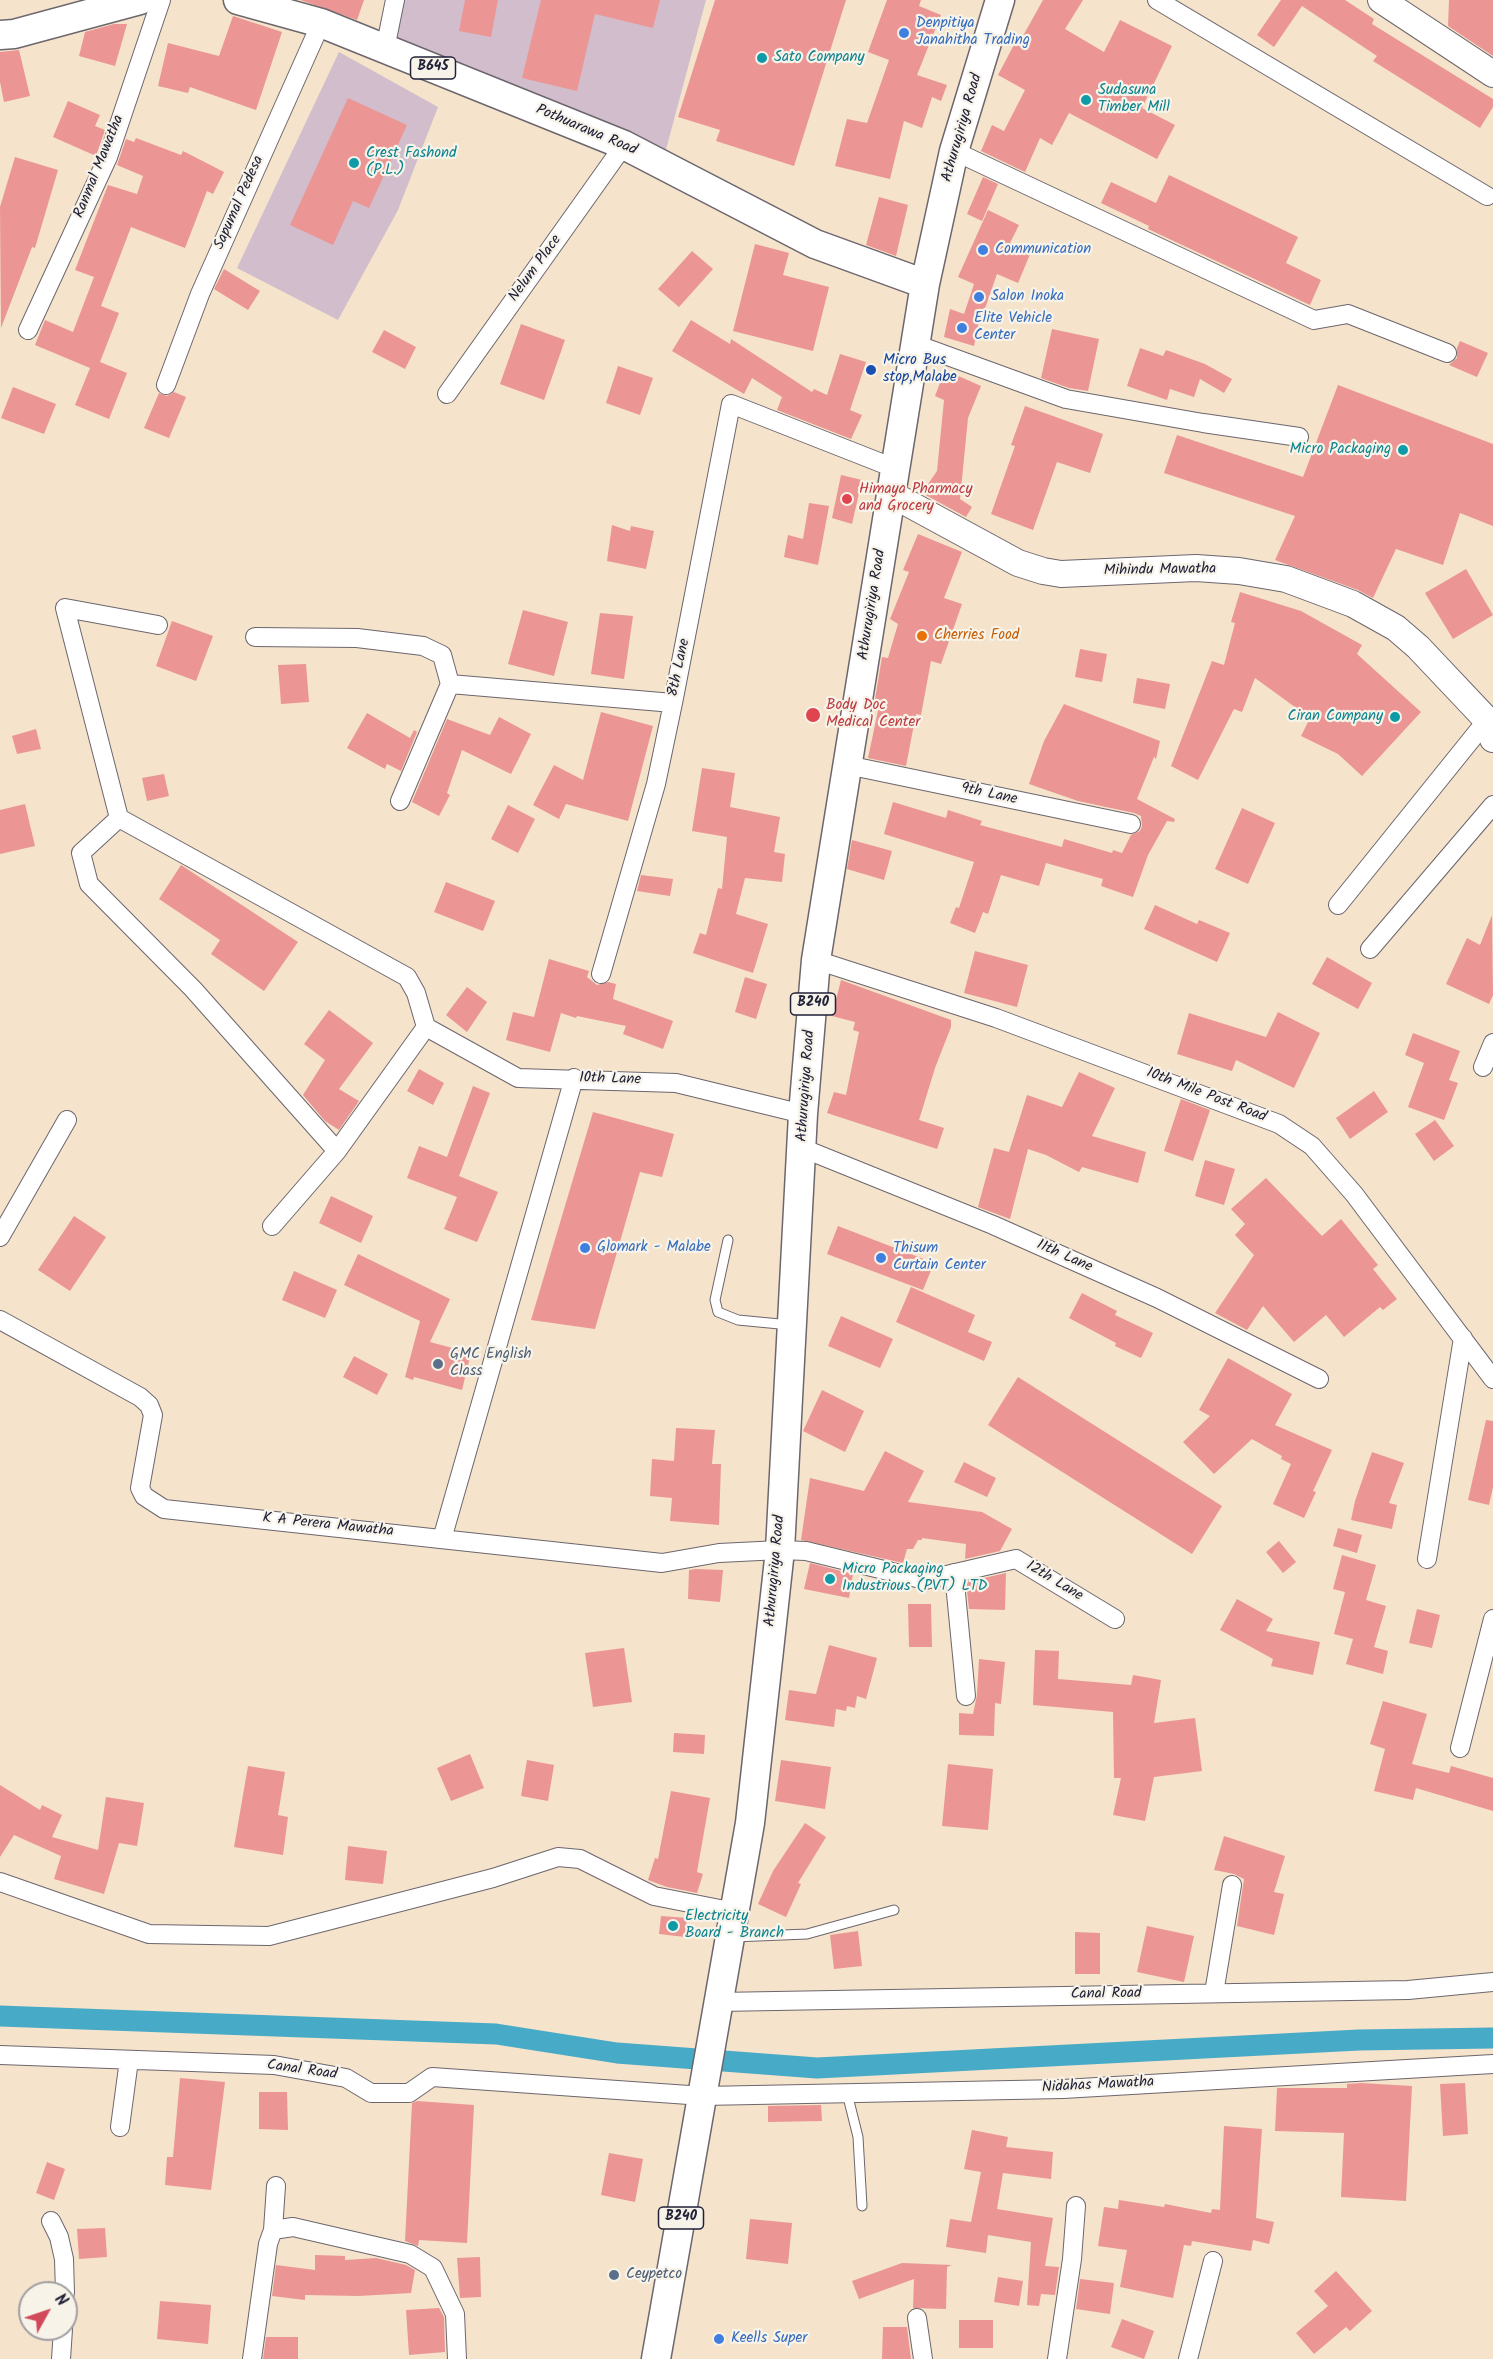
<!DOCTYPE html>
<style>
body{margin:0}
#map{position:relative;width:1493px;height:2359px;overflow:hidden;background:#f5e3cb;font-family:Kalam,sans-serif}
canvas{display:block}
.north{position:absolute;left:18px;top:2281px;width:60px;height:60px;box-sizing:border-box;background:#f7f3e8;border:2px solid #a29fa3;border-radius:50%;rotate:50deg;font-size:16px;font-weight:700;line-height:24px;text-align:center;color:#22223b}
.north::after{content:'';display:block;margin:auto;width:21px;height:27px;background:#d1495b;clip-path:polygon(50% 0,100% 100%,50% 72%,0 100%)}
</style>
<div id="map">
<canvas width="1493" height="2359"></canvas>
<div class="north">N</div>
</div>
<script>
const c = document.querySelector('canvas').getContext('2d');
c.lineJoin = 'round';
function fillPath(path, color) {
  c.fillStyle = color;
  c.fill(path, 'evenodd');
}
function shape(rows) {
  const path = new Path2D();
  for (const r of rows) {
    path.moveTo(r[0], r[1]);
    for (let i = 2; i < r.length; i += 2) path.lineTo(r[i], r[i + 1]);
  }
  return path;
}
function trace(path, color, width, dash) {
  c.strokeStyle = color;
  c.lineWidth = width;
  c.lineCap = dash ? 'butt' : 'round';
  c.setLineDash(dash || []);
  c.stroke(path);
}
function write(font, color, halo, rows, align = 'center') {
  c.font = font + ' Kalam,sans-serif';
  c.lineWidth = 4.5;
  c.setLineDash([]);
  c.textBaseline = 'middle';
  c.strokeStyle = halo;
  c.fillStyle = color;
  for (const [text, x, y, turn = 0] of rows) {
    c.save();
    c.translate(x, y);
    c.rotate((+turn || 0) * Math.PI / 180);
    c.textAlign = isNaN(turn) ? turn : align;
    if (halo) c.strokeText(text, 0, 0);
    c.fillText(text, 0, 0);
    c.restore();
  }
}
const industrial = shape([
 [387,0,706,0,664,157,379,38],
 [339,52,438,107,398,210,338,320,237,268]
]);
const canal = shape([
 [0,2016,496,2034,617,2053,817,2068,1359,2040,1493,2038]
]);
const building = shape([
 [300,0,364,0,357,20],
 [465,0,498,0,491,37,459,31],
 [541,0,660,0,653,28,595,14,577,91,522,78],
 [715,0,846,0,794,166,716,141,720,130,678,117],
 [887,0,921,0,919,6,941,15,917,75,947,85,941,101,932,97,922,128,904,121,890,179,835,166,847,119,867,123,889,60,868,52],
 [1043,0,1083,0,1065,29,1104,52,1120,20,1172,46,1142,108,1175,125,1157,159,1069,113,1052,145,1040,138,1025,172,981,151,992,125,1004,131,1025,90,998,75,1016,41,1019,43],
 [1281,0,1345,0,1374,19,1372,24,1493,99,1493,107,1480,128,1373,61,1377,56,1302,6,1274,47,1257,35],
 [1449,0,1493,0,1493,56,1448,26],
 [233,16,282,32,256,110,190,87,188,93,158,86,168,43,219,56],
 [114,24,127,24,115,66,79,56,85,32],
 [19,50,30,96,4,102,0,82,0,52],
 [348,98,407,125,369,208,353,201,333,245,290,225],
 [68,101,100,115,95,126,105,130,96,156,53,137],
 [136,138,181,155,183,151,224,172,213,194,207,191,185,248,131,227,101,306,119,313,100,362,127,373,109,419,75,405,90,368,35,345,45,320,73,332,94,277,75,270,108,185,137,194,143,176,117,165,126,139,134,142],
 [15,157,58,170,35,248,32,247,1,328,0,207],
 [1169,175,1298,237,1286,263,1321,280,1310,305,1148,229,1149,226,1101,203,1111,182,1156,203],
 [983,177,998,184,982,221,967,214],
 [879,197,908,205,896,256,866,245],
 [988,210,1019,225,1010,243,1031,252,1018,283,997,274,982,317,980,316,974,346,944,337,950,309,964,314,974,284,958,277],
 [755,244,789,253,783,275,829,287,813,351,733,331],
 [692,251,713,269,679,307,658,289],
 [224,269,260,291,248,310,214,289],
 [691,320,730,344,731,339,812,392,814,389,827,395,840,354,866,362,850,410,862,415,851,439,777,410,782,397,752,378,744,394,672,351],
 [521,324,565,340,544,400,500,384],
 [1052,329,1099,339,1088,391,1069,388,1041,378],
 [384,330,416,347,405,369,372,352],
 [1460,341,1488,353,1477,377,1449,365,1457,358,1457,348],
 [1140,348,1163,356,1166,350,1205,364,1232,379,1224,393,1200,379,1194,397,1170,389,1167,400,1127,386],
 [618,366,653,378,640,415,606,403],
 [945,370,981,386,968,418,960,499,972,507,966,517,922,493,937,471,944,400,935,396],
 [1338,385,1493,444,1493,526,1460,513,1443,565,1396,549,1373,598,1358,590,1275,560,1295,516,1164,473,1177,435,1303,477],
 [13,387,56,404,44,434,1,418],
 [174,392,186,397,169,438,144,428,159,393,167,396],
 [1025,406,1103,434,1090,473,1057,462,1033,530,991,514,1015,446,1011,445],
 [841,475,862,480,852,524,832,518],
 [809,503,829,506,818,565,784,557,788,535,803,539],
 [612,525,630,531,631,526,654,531,646,569,607,561],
 [918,534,962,552,944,598,962,604,941,664,931,661,921,715,916,714,906,766,868,758,879,706,874,705,882,657,888,658,898,624,890,619,909,572,903,570],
 [1466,569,1493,615,1453,639,1425,593],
 [1240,592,1301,611,1362,645,1357,654,1421,712,1362,776,1338,754,1301,736,1310,718,1255,678,1242,712,1234,709,1198,780,1171,766,1212,661,1224,665,1235,623,1231,622],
 [523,610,568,622,554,676,508,664],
 [600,613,633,616,624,679,591,674],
 [172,621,213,636,196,681,156,666],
 [1080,649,1107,654,1102,682,1075,677],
 [306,664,309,702,281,704,278,665],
 [1137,678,1170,684,1165,709,1133,703],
 [1064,704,1160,741,1156,759,1154,757,1137,799,1175,819,1174,822,1167,821,1148,855,1133,897,1101,886,1103,879,1046,863,1039,886,1001,875,988,914,983,912,975,933,950,923,956,907,959,908,974,862,884,834,893,802,946,818,948,810,982,821,980,825,1062,847,1064,839,1112,853,1113,850,1122,853,1131,835,1140,831,1142,826,1141,816,1134,813,1078,801,1029,784,1044,741],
 [601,712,653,726,628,821,566,804,559,819,533,805,554,765,583,780],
 [367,713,410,738,414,730,417,732,401,771,387,764,385,769,347,748],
 [499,717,531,734,511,774,462,750,447,793,450,795,439,816,412,802,447,719,490,735],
 [36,729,41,749,17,754,12,736],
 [702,768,735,773,730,807,780,817,774,852,785,854,782,882,745,878,736,914,768,924,753,973,693,953,700,933,706,935,718,888,722,889,727,837,692,831],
 [164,774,169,796,147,801,142,778],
 [25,804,35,846,0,854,0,810],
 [508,805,535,819,518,853,491,839],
 [1242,808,1275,823,1248,884,1215,869],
 [852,840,892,851,884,880,847,869],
 [181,865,298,942,264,991,211,954,220,940,159,899],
 [641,875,673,879,670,896,637,891],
 [446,882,495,901,483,931,434,912],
 [1155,905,1197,924,1199,920,1230,933,1217,962,1144,929],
 [1492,915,1493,995,1489,1004,1446,984,1467,938,1480,945],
 [975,951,1028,965,1017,1007,964,993],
 [1327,957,1372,983,1358,1009,1312,984],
 [549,959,589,971,587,977,597,985,608,982,616,984,613,999,673,1021,663,1049,623,1034,626,1026,577,1016,576,1018,561,1013,550,1052,506,1040,513,1012,534,1017],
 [745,977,767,984,756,1019,735,1012],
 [841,980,951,1020,951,1027,935,1068,919,1120,944,1128,937,1149,827,1113,834,1092,846,1095,859,1032,853,1030,855,1022,832,1016],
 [467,987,487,1002,467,1032,446,1015],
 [329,1010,373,1043,339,1089,359,1101,339,1130,325,1121,303,1095,325,1060,304,1044],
 [1278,1012,1320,1033,1294,1088,1236,1060,1232,1071,1177,1054,1189,1013,1266,1037],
 [1413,1033,1460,1051,1449,1080,1458,1083,1444,1120,1408,1107,1424,1063,1405,1055],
 [419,1069,444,1083,433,1105,407,1091],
 [1079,1072,1115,1088,1092,1136,1146,1152,1138,1183,1082,1167,1079,1172,1046,1155,1028,1149,1010,1219,978,1207,994,1148,1009,1152,1027,1095,1062,1107],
 [473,1086,490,1093,459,1176,498,1192,477,1242,444,1229,457,1197,407,1178,419,1146,447,1157],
 [1374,1091,1388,1112,1350,1139,1336,1118],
 [1181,1099,1210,1110,1193,1161,1164,1151],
 [593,1112,674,1134,662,1177,640,1172,595,1329,531,1320],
 [1435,1120,1454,1146,1434,1161,1415,1134],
 [1205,1160,1235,1169,1224,1205,1195,1196],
 [1266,1178,1322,1236,1341,1219,1378,1265,1373,1269,1397,1299,1383,1310,1380,1307,1344,1337,1326,1315,1294,1342,1263,1306,1247,1330,1215,1313,1254,1255,1235,1235,1245,1224,1231,1209],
 [331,1196,373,1216,361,1243,319,1223],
 [74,1216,106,1237,70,1291,38,1270],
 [838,1226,934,1263,923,1290,827,1254],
 [358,1254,450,1299,430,1342,471,1353,462,1390,414,1377,413,1380,405,1377,420,1321,344,1285],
 [294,1271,337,1290,325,1318,282,1300],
 [911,1287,975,1315,968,1332,992,1342,984,1361,896,1322],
 [1082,1293,1117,1311,1115,1315,1153,1333,1141,1358,1115,1346,1116,1343,1069,1318],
 [841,1316,893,1339,880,1368,828,1346],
 [354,1356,388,1374,377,1395,343,1377],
 [1228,1358,1292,1394,1275,1425,1332,1450,1313,1491,1316,1492,1304,1518,1273,1504,1291,1464,1281,1459,1282,1456,1252,1439,1214,1474,1183,1442,1210,1416,1199,1410],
 [1018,1377,1222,1506,1192,1554,988,1425],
 [822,1390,864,1411,845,1452,803,1431],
 [1486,1420,1493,1421,1493,1487,1489,1505,1468,1500],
 [676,1428,715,1430,712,1464,721,1464,719,1525,670,1521,672,1498,650,1496,652,1459,674,1461],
 [885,1451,924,1471,908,1502,982,1512,1012,1529,1000,1551,965,1559,966,1544,922,1538,922,1540,918,1540,913,1549,907,1549,903,1563,801,1540,810,1478,864,1491],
 [1372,1452,1404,1463,1389,1503,1397,1505,1392,1529,1351,1520,1355,1501],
 [964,1462,996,1478,987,1497,954,1482],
 [1338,1528,1362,1535,1357,1553,1333,1546],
 [1279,1541,1296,1562,1283,1573,1266,1552],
 [1342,1555,1376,1565,1366,1600,1386,1606,1374,1647,1388,1651,1383,1674,1346,1664,1353,1639,1334,1634,1345,1592,1333,1589],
 [810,1563,853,1574,849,1598,804,1589],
 [696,1569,723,1570,720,1602,688,1599,689,1570],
 [1006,1573,1005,1610,969,1609,966,1582],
 [1237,1599,1273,1619,1266,1631,1320,1642,1313,1675,1271,1666,1273,1659,1220,1630],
 [908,1604,931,1604,932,1647,909,1647],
 [1417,1609,1440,1615,1432,1648,1409,1643],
 [829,1645,877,1658,866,1699,857,1696,855,1708,847,1706,846,1711,836,1709,834,1727,785,1720,789,1690,816,1694],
 [624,1648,632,1702,593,1707,585,1653],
 [1035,1650,1059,1651,1058,1679,1131,1685,1133,1675,1161,1680,1154,1723,1195,1718,1202,1771,1154,1777,1145,1821,1113,1815,1121,1778,1114,1778,1113,1712,1033,1705],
 [979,1659,1005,1662,1001,1704,995,1703,994,1736,959,1735,959,1713,973,1714,977,1695],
 [1383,1701,1427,1714,1412,1764,1449,1773,1451,1766,1493,1778,1493,1811,1416,1788,1413,1800,1374,1791,1385,1749,1370,1744],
 [674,1733,705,1735,704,1754,673,1752],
 [470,1754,484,1788,451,1801,437,1768],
 [527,1760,554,1765,548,1801,521,1796],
 [781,1760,831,1767,825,1809,775,1801],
 [948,1764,993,1769,988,1830,942,1826],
 [248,1766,285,1772,278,1815,288,1817,283,1855,234,1847],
 [0,1785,40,1810,42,1805,62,1815,52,1837,98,1850,106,1797,144,1803,137,1846,119,1843,104,1894,54,1879,61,1856,14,1835,0,1857],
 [671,1791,710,1798,697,1872,703,1874,697,1893,667,1887,648,1880,655,1858,658,1859],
 [805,1823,826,1837,798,1883,801,1884,786,1917,758,1904,773,1871],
 [1224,1836,1285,1856,1274,1892,1284,1894,1274,1935,1237,1926,1244,1879,1234,1874,1214,1870],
 [348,1846,387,1851,383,1884,345,1880],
 [661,1916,687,1918,685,1937,659,1934],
 [1147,1926,1194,1936,1184,1982,1137,1972],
 [858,1931,862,1966,834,1969,830,1935],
 [1075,1932,1100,1933,1100,1974,1075,1974],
 [180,2078,225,2082,211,2190,165,2185,167,2157,173,2157],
 [1361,2083,1412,2086,1406,2201,1341,2197,1344,2133,1275,2131,1277,2088,1347,2088,1347,2084],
 [1465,2083,1468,2134,1443,2136,1440,2084],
 [259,2092,287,2092,288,2130,259,2129],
 [417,2101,474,2105,467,2243,419,2240,418,2246,405,2241,412,2103],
 [821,2105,822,2121,768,2122,768,2106],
 [1224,2126,1262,2129,1256,2218,1274,2222,1269,2244,1253,2240,1251,2251,1192,2241,1191,2246,1184,2245,1173,2298,1120,2287,1127,2250,1098,2246,1104,2207,1118,2209,1119,2200,1164,2207,1165,2204,1211,2213,1212,2209,1220,2210],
 [972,2130,1008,2137,1006,2147,1053,2152,1051,2179,1003,2173,997,2209,1053,2218,1045,2266,1059,2267,1055,2295,1041,2294,1039,2306,1027,2305,1031,2242,988,2235,986,2253,946,2247,950,2219,971,2222,981,2172,964,2169],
 [609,2153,643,2159,635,2202,601,2195],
 [47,2162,65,2169,54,2200,36,2193],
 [750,2219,792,2223,788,2264,746,2259],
 [105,2228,107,2257,79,2259,77,2229],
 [315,2255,345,2256,345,2260,376,2258,406,2265,415,2270,411,2293,359,2296,305,2295,305,2300,272,2296,276,2265,315,2270],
 [480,2257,481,2297,460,2298,457,2258],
 [902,2263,952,2265,947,2267,946,2309,913,2308,914,2279,859,2299,852,2281],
 [1336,2271,1372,2311,1350,2331,1346,2327,1314,2354,1296,2333,1328,2306,1314,2291],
 [998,2277,1023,2281,1019,2306,994,2302],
 [1080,2279,1114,2283,1110,2314,1076,2309],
 [160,2301,211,2305,208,2344,157,2339],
 [439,2308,444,2317,445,2352,409,2355,406,2310],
 [1122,2319,1154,2331,1144,2359,1111,2347],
 [959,2320,993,2320,993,2348,959,2348],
 [883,2327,907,2327,911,2359,882,2359],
 [266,2337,298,2337,298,2359,263,2359]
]);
const lane = shape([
 [728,1240,715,1300,718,1312,738,1320,790,1325],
 [733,1937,807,1934,894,1910],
 [847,2093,858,2137,862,2206]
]);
const street = shape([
 [1157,0,1487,196],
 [385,49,395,0],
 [954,151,1314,320,1348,314,1447,353],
 [28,330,108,157,161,0],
 [915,344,1066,399,1203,423,1299,437],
 [166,385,200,294,321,23],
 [447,394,624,145],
 [158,625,65,608,119,818,407,977,416,993,426,1027,337,1151,272,1226],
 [255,637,357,638,423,646,442,655,450,684,673,703,731,404,894,468],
 [847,765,1131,824],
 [400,801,450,684],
 [119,818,81,853,89,884,193,989,337,1151],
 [1338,905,1487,720],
 [1370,949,1493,805],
 [816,960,996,1018,1279,1124,1312,1146,1354,1194,1493,1379],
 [601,974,656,784,673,703],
 [426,1027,518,1078,676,1083,803,1114],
 [1483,1067,1493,1043],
 [802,1148,993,1225,1157,1298,1319,1379],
 [0,1237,67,1120],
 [0,1320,140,1397,149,1405,153,1415,140,1488,144,1496,164,1509,662,1563,719,1553,780,1550,806,1551,925,1580,1016,1559,1115,1619],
 [442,1539,574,1078],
 [1427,1559,1463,1338],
 [954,1573,966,1696],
 [1460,1748,1493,1619],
 [0,1882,149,1934,269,1936,493,1878,558,1857,580,1859,654,1896,735,1912],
 [1214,1993,1232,1885],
 [718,2002,1408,1990,1493,1982],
 [0,2055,274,2065,346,2078,371,2093,409,2093,432,2077,703,2096,1063,2089,1493,2064],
 [120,2127,129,2060],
 [51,2221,59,2237,64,2259,65,2293],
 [273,2230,276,2186],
 [917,2318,923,2359],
 [61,2359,63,2329],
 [252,2359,268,2244,273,2230,293,2227,410,2254,433,2268,455,2314,457,2359],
 [1057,2359,1072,2259,1076,2206],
 [1188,2359,1213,2261]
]);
const secondary = shape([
 [1381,0,1493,74],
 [891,494,1018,563,1043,571,1061,574,1196,568,1239,571,1286,579,1353,604,1396,628,1418,647,1487,720,1493,739]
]);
const primary = shape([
 [238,0,321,23,624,145,815,244,925,284],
 [0,35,14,34,140,0],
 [656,2359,750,1823,780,1550,803,1114,816,960,925,284,954,151,1000,0]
]);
const markers = [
 [904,33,6,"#3f7fe0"],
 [762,58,6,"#0f9aa8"],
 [1086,100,6,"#0f9aa8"],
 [354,163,6,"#0f9aa8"],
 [983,250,6,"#3f7fe0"],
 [979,297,6,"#3f7fe0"],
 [962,328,6,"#3f7fe0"],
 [871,370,6,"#1a4fb4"],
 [1403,450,6,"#0f9aa8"],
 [847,499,6,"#e0444e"],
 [922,636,6,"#e8710a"],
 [813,715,8,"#e0444e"],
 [1395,717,6,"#0f9aa8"],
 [585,1248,6,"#3f7fe0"],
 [881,1258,6,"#3f7fe0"],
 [438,1364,6,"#5c6f8a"],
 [830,1579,6,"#0f9aa8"],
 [673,1926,6,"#0f9aa8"],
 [614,2275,6,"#5c6f8a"],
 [719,2339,6,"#3f7fe0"]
];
const shields = [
 [433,68,45],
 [813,1004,45],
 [681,2218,45]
];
const shieldNames = [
 ["B645",433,68],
 ["B240",813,1004],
 ["B240",681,2218]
];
const shopNames = [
 ["Denpitiya",916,24],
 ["Janahitha Trading",916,41],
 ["Communication",995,250],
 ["Salon Inoka",991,297],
 ["Elite Vehicle",974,319],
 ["Center",974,336],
 ["Glomark - Malabe",597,1248],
 ["Thisum",893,1249],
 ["Curtain Center",893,1266],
 ["Keells Super",731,2339]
];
const cultureNames = [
 ["Sato Company",774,58],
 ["Sudasuna",1098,91],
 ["Timber Mill",1098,108],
 ["Crest Fashond",366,154],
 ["(P.L.)",366,171],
 ["Micro Packaging",1391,450,"right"],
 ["Ciran Company",1383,717,"right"],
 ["Micro Packaging",842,1570],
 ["Industrious (PVT) LTD",842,1587],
 ["Electricity",685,1917],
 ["Board - Branch",685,1934]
];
const streetNames = [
 ["Athurugiriya Road",963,128,-74],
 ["Pothuarawa Road",586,131,23],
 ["Ranmal Mawatha",100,167,-68],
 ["Sapumal Pedesa",240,203,-66],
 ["Nelum Place",536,269,-54],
 ["Mihindu Mawatha",1160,571,-1],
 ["Athurugiriya Road",873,605,-81],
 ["8th Lane",680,668,-78],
 ["9th Lane",989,795,12],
 ["10th Lane",610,1080,2],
 ["Athurugiriya Road",807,1086,-86],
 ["10th Mile Post Road",1206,1096,21],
 ["11th Lane",1064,1257,24],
 ["K A Perera Mawatha",328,1526,6],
 ["Athurugiriya Road",776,1571,-85],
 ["12th Lane",1054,1582,31],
 ["Canal Road",1106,1995,-1],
 ["Canal Road",302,2071,8],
 ["Nidahas Mawatha",1098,2086,-3]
];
const transitNames = [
 ["Micro Bus",883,361],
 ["stop,Malabe",883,378]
];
const healthNames = [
 ["Himaya Pharmacy",859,490],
 ["and Grocery",859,507],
 ["Body Doc",826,706],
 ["Medical Center",826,723]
];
const foodNames = [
 ["Cherries Food",934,636]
];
const serviceNames = [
 ["GMC English",450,1355],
 ["Class",450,1372],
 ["Ceypetco",626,2275]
];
fillPath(industrial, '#d1bdcc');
trace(canal, '#47aac6', 21);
fillPath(building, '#eb9694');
trace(lane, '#6c666d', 11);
trace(street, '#6c666d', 20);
trace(secondary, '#6c666d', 28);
trace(primary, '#6c666d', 31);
trace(lane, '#fff', 9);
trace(street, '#fff', 18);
trace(secondary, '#fff', 26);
trace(primary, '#fff', 28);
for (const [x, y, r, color] of markers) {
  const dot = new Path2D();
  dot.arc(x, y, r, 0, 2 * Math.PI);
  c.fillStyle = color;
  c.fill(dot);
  trace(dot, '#f7f3e8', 2);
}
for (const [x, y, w] of shields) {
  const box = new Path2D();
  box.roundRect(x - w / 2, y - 11, w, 22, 4.5);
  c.fillStyle = '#f7f3e8';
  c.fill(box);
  trace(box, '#22223b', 1.5);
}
write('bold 14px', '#22223b', null, shieldNames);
write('15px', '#366cbe', '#f7f3e8', shopNames, 'left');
write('15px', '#0d838f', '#f7f3e8', cultureNames, 'left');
write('15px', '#22223b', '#f7f3e8', streetNames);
write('15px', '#164399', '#f7f3e8', transitNames, 'left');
write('15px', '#be3a42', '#f7f3e8', healthNames, 'left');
write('15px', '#c56008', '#f7f3e8', foodNames, 'left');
write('15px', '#4e5e75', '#f7f3e8', serviceNames, 'left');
</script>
